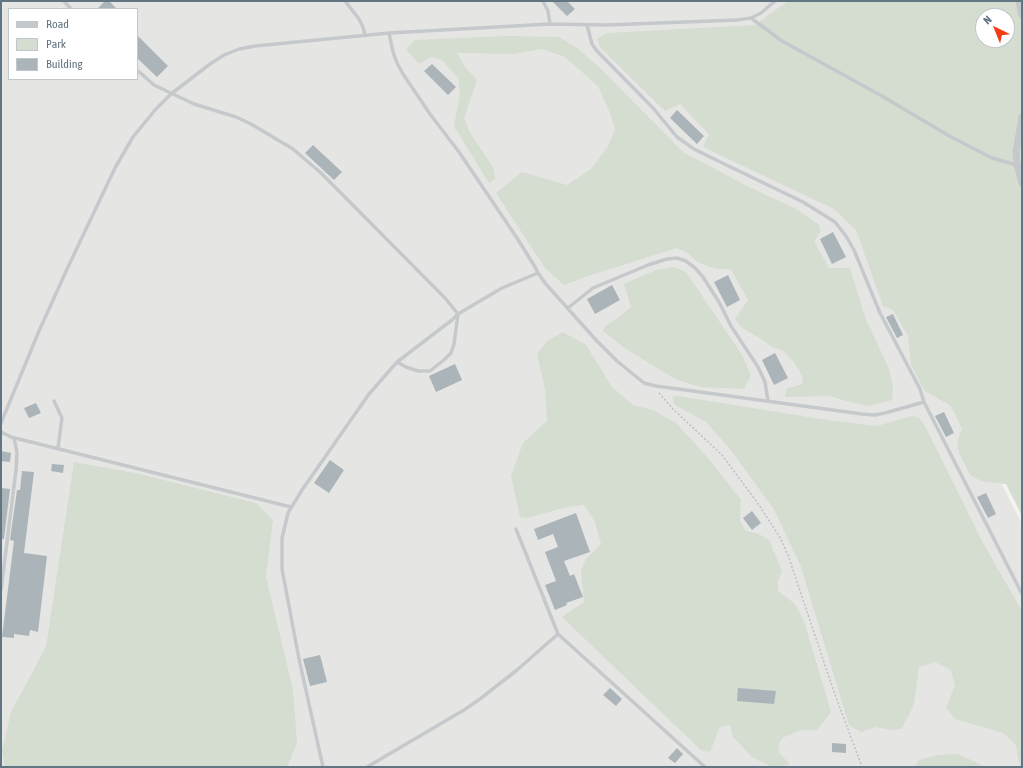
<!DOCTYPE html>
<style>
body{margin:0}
#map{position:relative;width:1023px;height:768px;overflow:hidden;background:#f4f4ef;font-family:"Asap Condensed",sans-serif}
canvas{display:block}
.frame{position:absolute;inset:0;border:2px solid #617583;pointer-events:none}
.legend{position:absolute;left:8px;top:8px;width:130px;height:72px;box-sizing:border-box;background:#fff;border:1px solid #c0c8cd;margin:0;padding:5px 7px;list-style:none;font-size:12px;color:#617583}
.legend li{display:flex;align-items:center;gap:8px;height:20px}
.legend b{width:20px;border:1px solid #c0c8cd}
.north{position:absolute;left:975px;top:8px;width:40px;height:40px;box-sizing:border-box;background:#fff;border:1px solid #c0c8cd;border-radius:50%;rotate:317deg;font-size:11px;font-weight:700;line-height:16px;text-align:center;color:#617583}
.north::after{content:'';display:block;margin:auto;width:14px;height:18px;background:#f13d13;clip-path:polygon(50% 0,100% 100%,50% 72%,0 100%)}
</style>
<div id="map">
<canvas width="1023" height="768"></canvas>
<div class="frame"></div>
<ul class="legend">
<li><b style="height:5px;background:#c6c9cc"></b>Road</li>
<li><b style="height:11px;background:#d5dcd0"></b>Park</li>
<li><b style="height:11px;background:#abb4b8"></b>Building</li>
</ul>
<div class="north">N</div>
</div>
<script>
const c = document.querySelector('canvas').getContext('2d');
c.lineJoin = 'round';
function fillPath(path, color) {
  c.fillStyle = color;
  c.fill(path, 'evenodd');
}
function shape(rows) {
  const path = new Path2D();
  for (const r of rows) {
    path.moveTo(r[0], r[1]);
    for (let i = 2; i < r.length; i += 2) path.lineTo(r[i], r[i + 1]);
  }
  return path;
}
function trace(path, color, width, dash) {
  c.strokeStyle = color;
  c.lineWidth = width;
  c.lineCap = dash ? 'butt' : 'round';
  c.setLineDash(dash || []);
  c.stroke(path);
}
const built = shape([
 [1,1,818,1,816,116,1022,524,1022,767,1,767],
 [9,9,137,9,137,79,9,79]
]);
const green = shape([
 [788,1,1022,1,1022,516,1006,484,981,481,970,475,959,453,957,442,962,429,951,406,925,391,911,365,908,336,893,310,883,306,856,230,834,209,703,147,709,134,680,104,665,111,600,47,597,39,607,33,755,25],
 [983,16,1007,16,1007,40,983,40],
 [506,36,559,37,577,48,598,66,683,152,747,186,796,209,818,224,821,231,814,241,829,268,850,268,865,317,889,369,893,387,892,400,869,406,850,402,829,396,785,397,786,389,802,384,803,377,794,362,782,350,772,347,761,339,742,328,735,319,748,300,731,269,718,269,710,267,696,261,689,254,677,248,591,275,564,285,545,268,496,193,522,172,567,185,591,169,607,148,615,130,611,115,598,86,565,57,542,49,514,54,457,53,465,67,477,80,464,118,470,133,494,169,495,179,489,183,454,126,460,94,458,78,442,60,431,57,419,64,406,49,415,40],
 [674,267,686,272,742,355,751,375,744,389,701,387,677,380,626,349,603,331,605,326,619,317,631,307,624,284,656,270],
 [563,332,586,345,612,387,633,405,653,410,676,423,708,458,741,500,740,521,746,531,759,534,769,540,782,571,778,581,778,591,795,604,804,621,831,712,817,730,801,730,782,738,778,746,780,754,790,764,778,767,771,767,752,757,733,737,730,725,720,727,710,752,701,750,562,617,584,602,581,570,586,559,601,544,595,522,584,505,567,507,527,518,520,517,511,476,523,443,547,421,545,389,537,354,547,341],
 [678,396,827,420,877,426,912,416,918,417,924,424,983,543,1022,611,1022,767,1020,767,1016,745,1003,733,955,719,946,707,955,686,951,670,935,662,919,667,914,704,909,715,901,729,890,730,876,727,861,732,849,725,801,567,775,511,731,450,706,422,675,405,672,397],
 [74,462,140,474,256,503,273,520,266,577,293,690,297,743,287,767,5,767,2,751,11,712,46,647],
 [957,754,976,762,983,767,915,767,919,760,938,755]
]);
const building = shape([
 [105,1,109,1,117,9,97,9],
 [552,1,567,1,575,9,567,16],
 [137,35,168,66,157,77,137,58],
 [432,64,456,87,448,95,424,71],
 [677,110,704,136,697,144,670,118],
 [313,145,342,172,334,180,305,153],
 [833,232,846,257,832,264,820,239],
 [728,275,740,300,727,307,714,282],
 [612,285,620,300,595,314,587,299],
 [893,314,903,335,897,338,886,317],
 [775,353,788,378,774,385,762,360],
 [455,364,462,380,436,392,429,376],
 [36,403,41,413,29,418,24,408],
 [944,412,954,433,946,437,935,416],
 [1,451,11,453,10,462,1,461],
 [330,460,344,470,329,493,314,483],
 [52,464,64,465,63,473,51,471],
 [22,471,34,472,24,553,47,556,38,632,30,630,29,636,14,634,14,638,2,637,14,541,10,540,17,490,20,490],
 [1,488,10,489,4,539,1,539],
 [986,493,996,514,988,518,977,497],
 [752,511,761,523,752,530,743,518],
 [576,513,590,552,564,561,570,576,574,574,583,597,566,603,567,605,555,610,545,585,556,581,545,552,558,547,553,534,538,540,534,529],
 [320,655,327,682,310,686,303,659],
 [610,688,622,699,616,706,603,695],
 [738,688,776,691,774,704,737,701],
 [832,743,846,744,846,753,832,752],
 [677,748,683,754,675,763,668,758]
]);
const path = shape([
 [659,393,673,409,722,455,759,505,781,539,789,558,833,689,862,767]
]);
const service = shape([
 [64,1,71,9],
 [345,1,359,19,363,27,365,35],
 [543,1,548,11,550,24],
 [751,18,782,41,882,96,951,137,992,158,1017,165],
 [587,25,592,44,597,51,653,108,677,137,694,149,710,157,803,202,835,222,846,236,854,250,880,313,920,389,924,402,1022,594],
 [389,33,393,52,397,63,403,74,430,114,459,152,517,238,535,267,538,273,545,283,596,340,617,361,644,383,656,386,862,414,875,415,885,413,924,402],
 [137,70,154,85,194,104,236,117,251,124,293,149,321,173,445,298,458,314,454,344,451,353,445,359,430,371,418,371,406,367,397,362],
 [568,308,593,288,648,265,667,259,677,258,686,261,695,268,703,277,719,302,731,326,758,367,765,382,768,401],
 [54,401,62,418,58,448],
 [1,423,39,331,68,267,115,168,133,137,155,110,171,94,210,64,224,55,239,49,255,46,389,33,550,24,607,25,737,20,751,18,761,13,775,1],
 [1,432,11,437,291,507],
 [516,529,558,634,705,767],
 [1,590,16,470,17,452,14,438],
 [323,767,299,659,282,569,282,538,288,513,302,490,369,394,397,362,452,320,458,314,502,288,538,273],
 [367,767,464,710,480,699,517,670,558,634]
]);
const minor = shape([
 [1019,1,1022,15],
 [1022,117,1016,152,1017,165,1022,183]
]);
fillPath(built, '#e5e6e3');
fillPath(green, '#d5dcd0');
fillPath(building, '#abb4b8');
trace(path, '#bdbfc1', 1.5, [2, 2]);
trace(service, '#c6c9cc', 3.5);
trace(minor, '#c6c9cc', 7);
</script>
